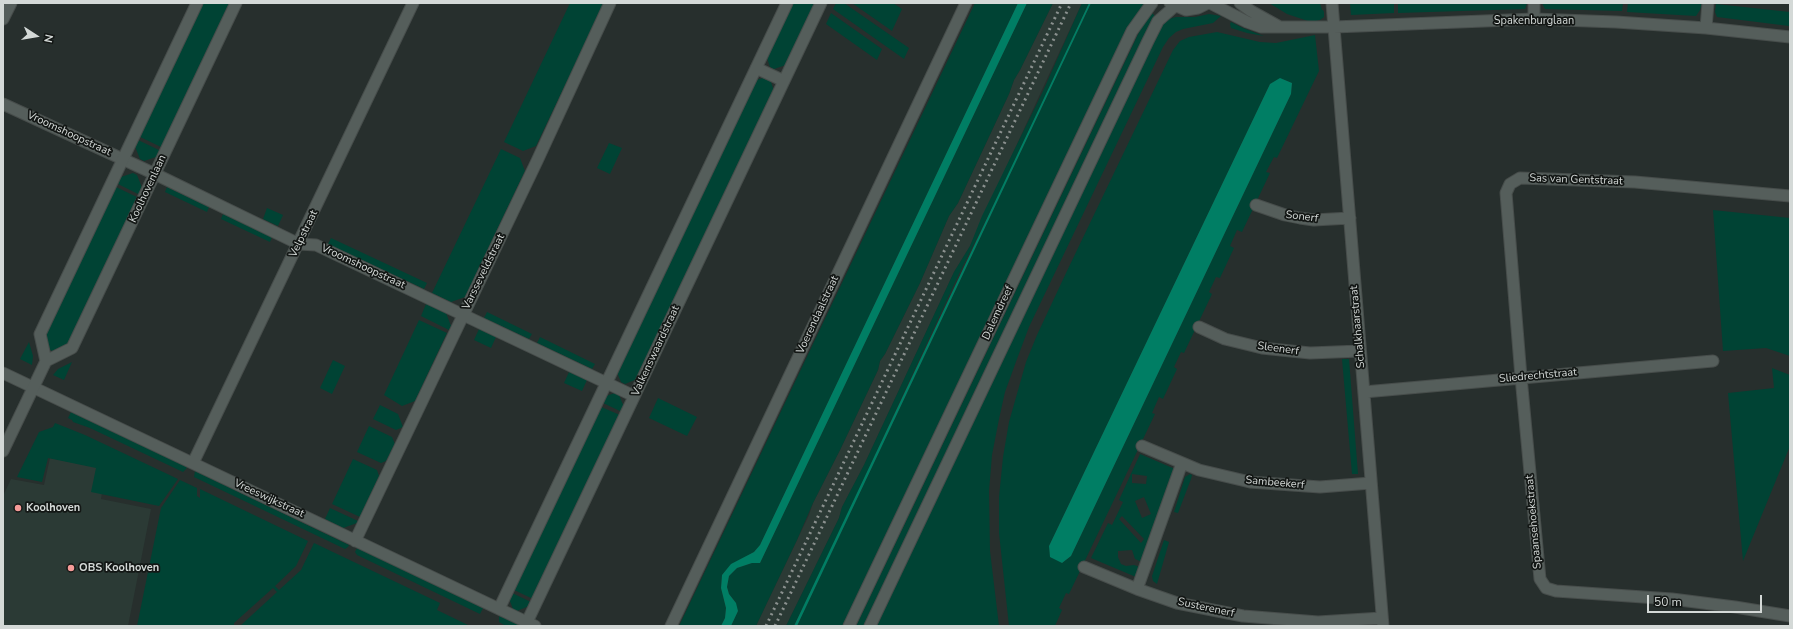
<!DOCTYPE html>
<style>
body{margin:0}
#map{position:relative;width:1793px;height:629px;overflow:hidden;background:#272f2d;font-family:"Nunito Sans",sans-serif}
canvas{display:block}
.frame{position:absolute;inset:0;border:4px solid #d4d9d7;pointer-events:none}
.north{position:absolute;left:16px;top:16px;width:40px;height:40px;-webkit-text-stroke:3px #131715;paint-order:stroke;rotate:102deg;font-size:11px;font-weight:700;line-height:16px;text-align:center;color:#d4d9d7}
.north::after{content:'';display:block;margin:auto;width:14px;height:18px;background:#d4d9d7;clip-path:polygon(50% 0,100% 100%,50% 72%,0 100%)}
.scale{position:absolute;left:1647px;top:595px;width:115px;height:18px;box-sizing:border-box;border:2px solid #d4d9d7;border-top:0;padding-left:5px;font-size:12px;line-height:14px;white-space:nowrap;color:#d4d9d7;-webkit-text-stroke:3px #131715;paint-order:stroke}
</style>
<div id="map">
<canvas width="1793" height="629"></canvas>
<div class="frame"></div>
<div class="north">N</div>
<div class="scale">50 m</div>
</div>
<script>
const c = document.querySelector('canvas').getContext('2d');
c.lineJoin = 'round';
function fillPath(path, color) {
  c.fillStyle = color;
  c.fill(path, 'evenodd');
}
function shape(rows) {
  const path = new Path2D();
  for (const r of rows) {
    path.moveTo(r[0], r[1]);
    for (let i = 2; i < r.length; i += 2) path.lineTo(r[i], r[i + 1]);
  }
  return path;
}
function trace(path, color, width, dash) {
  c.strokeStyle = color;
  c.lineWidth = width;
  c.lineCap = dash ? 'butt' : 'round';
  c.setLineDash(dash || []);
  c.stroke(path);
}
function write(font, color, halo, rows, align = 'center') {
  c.font = font + ' "Nunito Sans",sans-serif';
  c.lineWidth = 3.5;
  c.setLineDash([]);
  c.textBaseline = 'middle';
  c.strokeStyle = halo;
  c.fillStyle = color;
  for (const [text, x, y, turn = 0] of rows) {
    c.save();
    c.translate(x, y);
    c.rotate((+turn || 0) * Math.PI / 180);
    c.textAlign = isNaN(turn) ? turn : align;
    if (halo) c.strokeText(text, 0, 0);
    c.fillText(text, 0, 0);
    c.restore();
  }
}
const built = shape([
 [1053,3,1082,3,970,246,954,272,864,465,842,507,839,518,786,626,756,626,809,515,813,503,840,450,878,370,880,361,885,354,920,283,949,216,958,203,1009,94,1014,80,1020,70],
 [50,458,106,469,101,499,151,509,128,626,3,626,3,496,11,479,44,485]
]);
const green = shape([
 [201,3,232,3,163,148,138,136],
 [570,3,604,4,536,146,523,151,504,142],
 [790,3,816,3,786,65,774,69,770,67,766,55],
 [836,3,844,3,909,48,904,59,833,9],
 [852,3,893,3,902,9,892,31],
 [975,3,1018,3,760,545,754,552,731,565,722,575,721,588,726,608,725,618,721,626,679,626],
 [1027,3,1053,3,1020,70,1014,80,1009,94,958,203,949,216,920,283,885,354,880,361,878,370,840,450,813,503,797,540,765,607,756,626,731,626,738,611,734,600,729,594,727,587,729,576,737,568,752,563,760,563],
 [1082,3,1089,3,1001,190,959,274,843,524,794,626,786,626,839,518,842,507,864,465,954,272,970,246,982,216,1043,91],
 [1091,3,1147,3,1134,18,845,626,797,626],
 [1269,3,1320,3,1322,10,1323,10,1324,12,1324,17,1320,20,1311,22,1287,14],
 [1350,3,1394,3,1394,13,1351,15],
 [1398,3,1527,3,1525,9,1398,13],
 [1542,3,1623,3,1622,11,1545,9],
 [1628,3,1702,3,1700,10,1696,16,1627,12],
 [1716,4,1790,12,1790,30,1789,26,1717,17,1715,12],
 [831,13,882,49,877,60,826,24],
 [1152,13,1156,17,1146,32,864,626,856,626,1141,28],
 [1209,14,1221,16,1213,23,1183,29,1176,32,1169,38,1163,47,1029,327,1017,359,1005,392,999,419,992,455,989,491,990,551,999,626,875,626,1155,36,1163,22,1169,19,1176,17,1195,17],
 [1231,22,1243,28,1264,36,1247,33,1231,28,1230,24],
 [1217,32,1260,42,1276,43,1315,35,1319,71,1277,158,1274,157,1266,172,1270,173,1242,232,1237,230,1230,246,1234,248,1220,278,1216,277,1209,292,1212,294,1184,353,1181,352,1174,367,1177,369,1163,399,1159,397,1152,413,1155,414,1069,594,1066,593,1059,608,1062,610,1055,626,1009,626,999,533,999,497,1003,457,1009,422,1026,362,1037,335,1066,273,1173,50,1180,41,1189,37],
 [1282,79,1292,83,1291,94,1071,556,1062,563,1050,555,1049,546,1270,84],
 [766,77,770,79,774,91,637,379,625,384,621,382,616,370,753,81],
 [136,139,161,151,159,156,144,161,140,159,134,144],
 [609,143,622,148,610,174,597,168],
 [501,149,520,158,525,171,465,297,451,302,432,293],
 [133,173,137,175,143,190,140,195,116,183,118,178],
 [114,186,139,198,68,346,53,351,49,350,43,335],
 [167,187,209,207,207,212,165,192],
 [267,208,283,215,278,226,263,219],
 [1713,210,1790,218,1790,356,1766,348,1723,351],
 [223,214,272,237,270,242,221,219],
 [331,238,427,283,424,289,328,244],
 [426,304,446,313,451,326,449,330,421,316],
 [487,312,532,334,529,339,484,318],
 [419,320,447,333,415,401,402,406,384,395],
 [479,329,496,337,491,348,474,340],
 [540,337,595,364,592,369,537,343],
 [29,342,33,356,32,365,20,359],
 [1342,359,1349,359,1358,474,1352,474],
 [333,360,345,366,332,394,320,388],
 [72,362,64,380,53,375,58,369],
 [1772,368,1790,375,1790,446,1743,561,1728,393,1774,388],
 [569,372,587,380,582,391,564,383],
 [615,393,619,395,624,407,622,412,601,402,603,397],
 [658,398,697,417,687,436,649,418],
 [380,405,398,414,403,427,396,430,373,419],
 [599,406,620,415,533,599,512,589],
 [71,412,187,467,186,469,183,472,90,428,73,422,72,420,68,418],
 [55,423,85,435,178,479,159,506,91,492,96,468,48,458,42,482,17,477,39,432,53,427],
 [369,426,392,437,395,444,386,461,381,463,357,452],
 [1140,454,1175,469,1142,562,1135,559,1132,550,1118,551,1118,557,1121,564,1126,566,1134,565,1140,567,1136,577,1091,558,1108,523,1112,525,1123,502,1119,500],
 [1132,474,1147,476,1146,484,1132,483],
 [1144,497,1151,514,1142,518,1135,501],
 [1122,516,1144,539,1141,543,1119,519],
 [353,459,377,470,379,476,360,517,332,504],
 [195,471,349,545,348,547,345,549,194,477],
 [1190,474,1192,475,1191,479,1178,513,1174,512,1185,477],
 [180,480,197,488,197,496,200,498,200,489,308,541,296,566,275,586,279,590,301,570,314,543,440,603,437,610,470,626,240,626,277,592,273,588,234,623,234,626,137,626,161,508],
 [330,508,358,521,357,523,343,528,325,519],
 [1164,540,1169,542,1157,584,1153,581,1152,576],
 [357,548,483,608,480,614,357,555,355,552],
 [510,592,531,602,529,606,517,611,513,609,508,596],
 [499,616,510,620,521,626,506,626,499,622]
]);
const water = shape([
 [1018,3,1027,3,760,563,752,563,737,568,729,576,727,587,729,594,736,603,738,611,731,626,721,626,725,618,726,608,721,588,722,575,731,564,754,552,760,545],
 [1089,3,1091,3,797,626,794,626],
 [1280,78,1292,83,1291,94,1071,556,1062,563,1050,557,1049,546,1270,84]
]);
const minor = shape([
 [1210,3,1247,22,1261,27,1334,27,1534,19,1616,22,1706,28,1790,37],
 [1240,3,1251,11,1278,26],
 [1332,3,1383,626],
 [3,19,11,3],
 [1534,19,1534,3],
 [1706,28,1708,3],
 [756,68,784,81],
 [3,104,155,174,299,244,316,245,634,396],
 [1790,196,1635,182,1520,178,1510,184,1506,193,1521,377,1540,579,1546,588,1556,591,1672,599,1735,607,1790,616],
 [1256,205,1285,215,1300,218,1314,220,1350,218],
 [1199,327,1225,339,1262,348,1310,353,1360,351],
 [3,373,535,626],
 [1364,392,1713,361],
 [1142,446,1199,470,1250,482,1320,487,1371,483],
 [193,463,413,3],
 [355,541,537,161,610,3],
 [1084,567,1137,589,1177,603,1243,616,1318,622,1382,618],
 [1137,589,1182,463],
 [499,609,787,3],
 [527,622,821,3],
 [671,626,966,3]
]);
const tertiary = shape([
 [1170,3,1186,10,1198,8,1208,3],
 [46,361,72,348,236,3],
 [3,451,46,361,40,334,197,3],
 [849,626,1132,31,1152,3],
 [870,626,1148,41,1158,21,1175,6]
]);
const rail = shape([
 [766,626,1062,3],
 [775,626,1071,3]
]);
const markers = [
 [18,508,4,"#f59b98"],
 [71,568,4,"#f59b98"]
];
const streetNames = [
 ["Spakenburglaan",1534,21],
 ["Vroomshoopstraat",69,134,25],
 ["Sas van Gentstraat",1576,180,2],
 ["Koolhovenlaan",148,189,-65],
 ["Sonerf",1302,217,7],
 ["Velpstraat",304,234,-64],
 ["Vroomshoopstraat",363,267,25],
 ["Varsseveldstraat",484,272,-64],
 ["Dalemdreef",998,313,-65],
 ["Voerendaalstraat",818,315,-65],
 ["Schalkhaarstraat",1358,327,-95],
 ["Sleenerf",1278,349,8],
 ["Valkenswaardstraat",656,351,-65],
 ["Sliedrechtstraat",1538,376,-5],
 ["Sambeekerf",1275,483,5],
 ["Vreeswijkstraat",269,499,25],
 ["Spaansehoekstraat",1534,522,-95],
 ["Susterenerf",1206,608,12]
];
const poiNames = [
 ["Koolhoven",26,508],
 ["OBS Koolhoven",79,568]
];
fillPath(built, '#2b3a35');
fillPath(green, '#004334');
fillPath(water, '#007e64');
trace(minor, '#474d4b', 13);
trace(tertiary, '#474d4b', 13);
trace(minor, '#555e5b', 11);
trace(tertiary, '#555e5b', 11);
trace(rail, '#8b918f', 3, [2, 4]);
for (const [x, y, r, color] of markers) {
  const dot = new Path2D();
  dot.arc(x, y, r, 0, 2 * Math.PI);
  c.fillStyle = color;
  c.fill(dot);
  trace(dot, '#131715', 1.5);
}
write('11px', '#d4d9d7', '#131715', streetNames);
write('bold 11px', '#d4d9d7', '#131715', poiNames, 'left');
</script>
